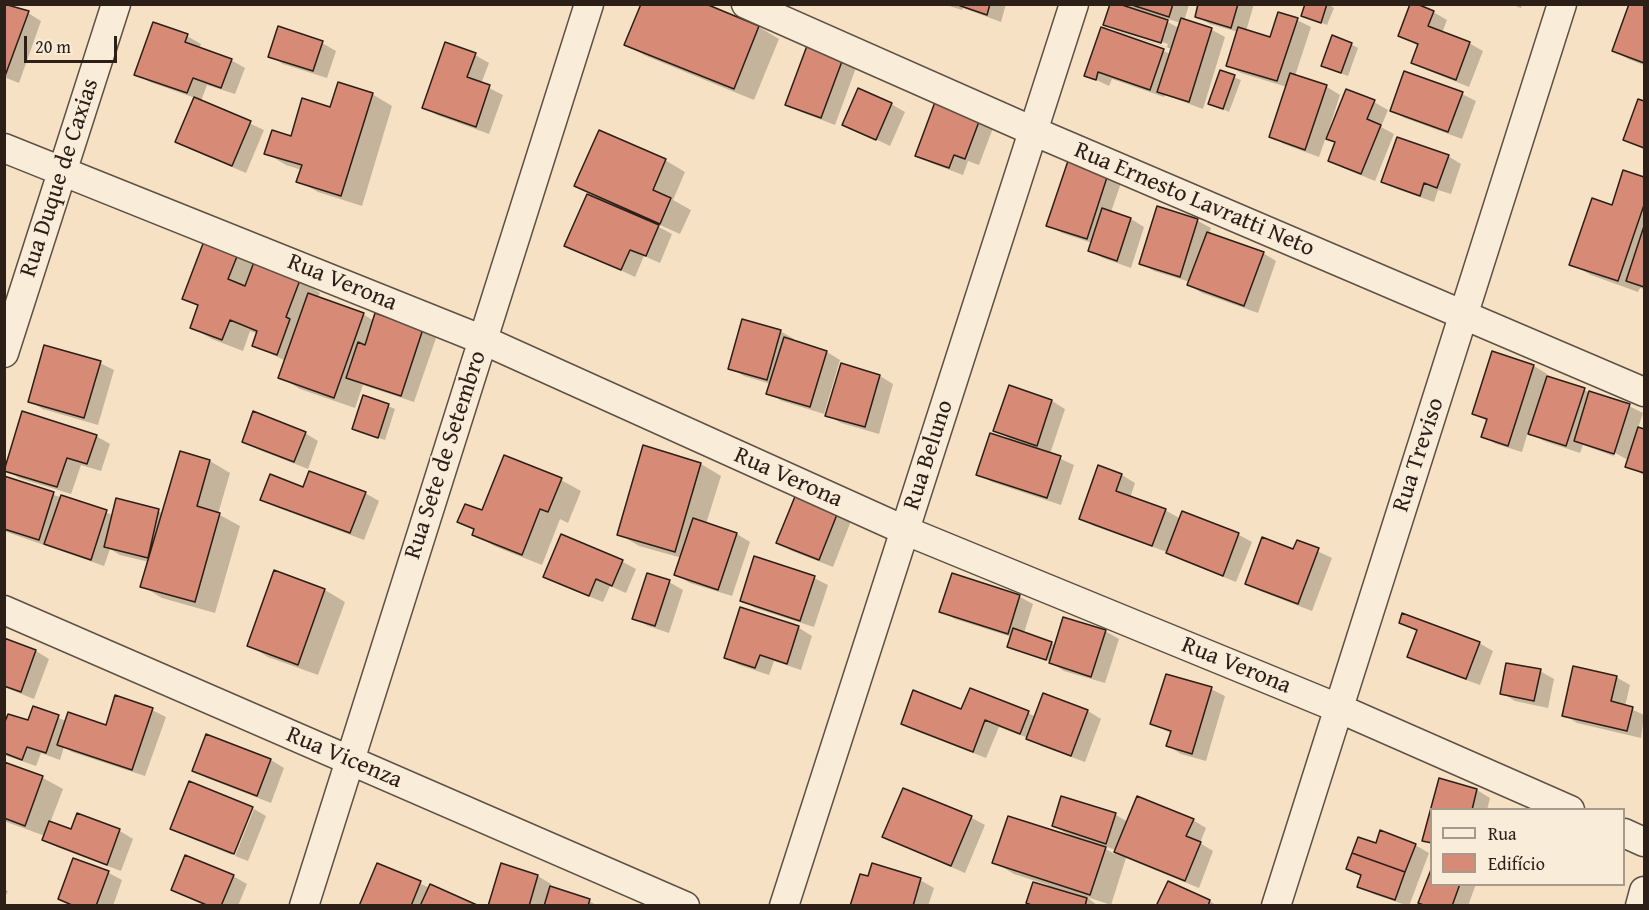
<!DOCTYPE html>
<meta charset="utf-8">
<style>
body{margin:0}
#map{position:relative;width:1649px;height:910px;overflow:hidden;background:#f6e1c4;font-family:"Gentium Book Plus",serif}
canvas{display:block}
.frame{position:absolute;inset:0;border:6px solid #2b1f18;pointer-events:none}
.legend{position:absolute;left:1430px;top:808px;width:195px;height:78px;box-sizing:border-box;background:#f9ecd9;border:2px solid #a79a8c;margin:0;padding:8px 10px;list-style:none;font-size:18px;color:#2b1f18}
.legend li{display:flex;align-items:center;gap:12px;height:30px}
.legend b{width:30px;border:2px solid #a79a8c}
.scale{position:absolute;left:24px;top:36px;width:93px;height:27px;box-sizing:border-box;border:3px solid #2b1f18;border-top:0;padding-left:8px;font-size:18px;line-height:21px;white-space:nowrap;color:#2b1f18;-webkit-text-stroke:4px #f9ecd9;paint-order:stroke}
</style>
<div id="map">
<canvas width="1649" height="910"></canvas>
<div class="frame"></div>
<ul class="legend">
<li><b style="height:8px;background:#f9ecd9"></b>Rua</li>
<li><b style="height:16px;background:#d78a75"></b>Edifício</li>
</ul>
<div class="scale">20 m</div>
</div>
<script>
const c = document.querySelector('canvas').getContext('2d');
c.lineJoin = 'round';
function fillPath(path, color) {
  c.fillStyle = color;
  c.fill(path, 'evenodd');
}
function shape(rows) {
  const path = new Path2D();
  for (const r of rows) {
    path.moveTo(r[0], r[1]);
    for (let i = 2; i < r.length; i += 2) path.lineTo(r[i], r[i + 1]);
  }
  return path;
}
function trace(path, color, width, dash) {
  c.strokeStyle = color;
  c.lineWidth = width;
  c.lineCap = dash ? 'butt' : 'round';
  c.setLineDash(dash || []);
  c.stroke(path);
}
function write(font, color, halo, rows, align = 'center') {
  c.font = font + ' "Gentium Book Plus",serif';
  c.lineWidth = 4.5;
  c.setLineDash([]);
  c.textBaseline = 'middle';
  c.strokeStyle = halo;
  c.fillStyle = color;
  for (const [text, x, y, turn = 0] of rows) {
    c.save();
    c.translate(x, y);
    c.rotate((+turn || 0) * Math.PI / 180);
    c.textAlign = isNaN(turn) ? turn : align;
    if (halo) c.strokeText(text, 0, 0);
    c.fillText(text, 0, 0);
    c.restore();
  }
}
const shadow = shape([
 [4,4,28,13,41,21,19,83,4,77],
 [702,4,759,27,779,39,754,100,646,56,626,45],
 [943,4,1006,4,1001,22,963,8,962,10],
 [1125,4,1188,4,1189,5,1184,21,1212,30,1225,37,1203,109,1165,95,1164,97,1112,79,1109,86,1086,75,1102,29,1171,54,1172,49,1119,32,1105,24,1132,9],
 [1165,18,1181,23,1179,28,1164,20],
 [1118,28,1168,44,1167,47,1118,31],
 [1200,4,1254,4,1246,31,1271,39,1297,20,1311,27,1295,76,1327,87,1340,95,1328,132,1330,133,1374,102,1388,110,1381,127,1394,134,1375,181,1343,168,1329,160,1336,143,1326,137,1319,157,1284,144,1270,136,1287,87,1241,73,1228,65,1238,32,1210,24,1196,16],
 [1307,4,1328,4,1334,8,1327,25,1303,15],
 [1510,4,1522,4,1521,8],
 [1630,4,1644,7,1644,65,1628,59,1614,51],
 [1433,12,1447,20,1442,33,1469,43,1483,51,1469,87,1427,70,1413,62,1419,46,1400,36],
 [154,24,187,36,201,44,199,49,231,60,245,68,235,94,207,85,201,101,264,130,246,173,190,149,176,141,195,98,150,82,136,74],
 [322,43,336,51,327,78,283,64,270,56],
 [1351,44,1358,48,1348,76,1322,66],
 [809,45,857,65,835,125,801,112,787,104],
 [475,55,489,63,481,84,503,95,489,134,437,115,424,107],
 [1221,72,1241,80,1229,112,1210,103],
 [372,94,392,106,362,206,318,192,298,181,302,170,286,165,266,153,331,109],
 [1462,94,1476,101,1462,139,1405,118,1391,110],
 [1639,101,1644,103,1644,149,1624,139],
 [891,104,905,112,890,146,844,124],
 [936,104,993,128,979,165,968,161,963,175,931,163,917,155],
 [1072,154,1124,174,1111,212,1131,219,1144,227,1131,268,1103,258,1090,251,1092,243,1062,233,1048,225],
 [1448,156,1461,164,1451,194,1438,190,1434,202,1397,189,1383,182],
 [665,160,685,172,673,200,691,210,680,234,660,225,659,227,672,234,660,263,644,256,635,277,566,245,598,198,576,186],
 [1624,172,1644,179,1644,289,1640,288,1638,292,1591,275,1571,264,1613,207],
 [1158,208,1198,221,1211,228,1209,234,1263,253,1276,261,1258,313,1202,293,1189,285,1190,282,1154,271,1140,263],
 [238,256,254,265,300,281,320,293,318,298,363,314,374,321,422,330,436,338,414,402,363,385,355,408,300,389,280,377,286,361,253,345,258,334,250,331,243,351,212,339,191,327,199,307,184,299],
 [780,331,794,339,793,342,827,352,840,360,824,414,782,401,768,393,771,384,744,376,730,368],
 [1493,353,1534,366,1547,374,1546,377,1629,406,1643,413,1638,428,1644,430,1644,475,1627,466,1628,460,1608,449,1607,451,1616,457,1583,445,1580,453,1544,441,1528,432,1522,452,1496,444,1483,436,1487,421,1474,413],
 [100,363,114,370,98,425,43,409,29,401],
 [880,376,893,384,879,434,841,423,827,415],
 [1010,387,1052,401,1065,409,1050,454,1074,465,1061,505,992,482,978,474,1012,440,995,430],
 [364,396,395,409,385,440,360,432],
 [305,433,318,441,308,469,257,449,244,441],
 [96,436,110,444,101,471,81,465,71,494,19,478,6,470],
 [644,447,701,464,721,476,706,524,737,534,750,542,732,596,690,583,676,575,682,558,639,546,619,534],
 [210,461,230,473,218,514,240,526,215,613,162,598,142,586,149,562,120,555,110,549,104,566,4,531,4,478,113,515,117,500,163,513],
 [1099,467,1122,475,1135,483,1130,498,1165,510,1181,519,1183,513,1239,535,1252,542,1236,582,1181,560,1167,552,1094,526,1081,519],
 [561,480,581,491,568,523,560,519,542,565,494,546,474,534,475,531,459,521],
 [304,489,365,493,379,501,364,540,276,507,262,499],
 [796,496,851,521,833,567,792,551,778,543],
 [562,536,623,562,636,569,626,593,610,586,603,602,558,584,545,576],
 [1298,542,1332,558,1312,611,1260,591,1246,583,1294,551],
 [275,572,325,590,345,602,318,675,268,657,248,645],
 [814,578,828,585,814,627,755,608,742,600],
 [669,582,683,590,669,633,648,626,634,618],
 [1020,597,1033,604,1024,633,1056,645,1105,631,1119,639,1105,683,1064,671,1051,662,1015,650,1008,646,1012,637,955,619,941,611],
 [741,609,799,628,812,636,801,670,774,661,769,675,739,665,725,657],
 [1401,623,1479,643,1493,651,1480,685,1422,664,1409,656,1418,632],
 [4,639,36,651,49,659,34,699,4,687],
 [1540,671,1554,679,1548,708,1515,701,1502,693],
 [1616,677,1630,685,1625,706,1644,715,1641,738,1577,723,1564,715],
 [1211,689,1225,696,1206,761,1181,754,1168,746,1171,733,1152,724],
 [1044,695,1088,711,1101,719,1085,762,1041,746,1028,738,999,727,986,758,916,731,903,723,962,711,1028,713,1036,717],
 [34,708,66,721,107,726,152,710,166,717,145,776,72,752,64,747,60,760,41,753,36,766,4,755,4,728,28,722],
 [207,736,271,760,284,768,271,803,207,778,194,770],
 [4,763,43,778,63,789,50,823,72,831,78,815,120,831,133,839,121,871,57,847,43,839,45,836,4,821],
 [1440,780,1477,790,1490,798,1487,810,1432,810],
 [904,789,972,818,985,825,965,873,898,844,884,836],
 [1062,798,1116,815,1128,822,1193,820,1206,828,1200,843,1213,851,1199,888,1126,858,1111,905,1087,897,1098,906,1033,906,1048,885,1014,874,994,862,1073,837,1053,826],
 [1101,845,1116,850,1115,854,1100,846],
 [251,808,232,855,186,836,172,828],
 [254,809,266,816,248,861,235,856],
 [1376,845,1415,845,1429,853,1409,906,1373,894,1359,886,1362,877,1348,868],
 [74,860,109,873,122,880,113,906,72,906,60,899],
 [377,865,430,888,475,906,360,906],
 [502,865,538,876,551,884,550,888,589,901,598,906,489,906],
 [233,876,247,884,238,906,207,906,173,889],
 [920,880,934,888,928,906,851,906],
 [1432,884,1476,884,1468,906,1426,906],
 [4,889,8,891,4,900],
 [1210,901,1217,906,1158,906]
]);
const building = shape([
 [4,4,29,11,5,76,4,76,4,4],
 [641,4,706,4,759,26,734,89,624,45,641,4],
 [955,4,990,4,987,15,955,4],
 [1110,4,1119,4,1168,20,1161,43,1103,25,1110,4],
 [1129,4,1173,4,1169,17,1129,4],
 [1198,4,1238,4,1231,28,1195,17,1198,4],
 [1305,4,1327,4,1321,23,1301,16,1305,4],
 [1410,4,1417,4,1434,11,1428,26,1470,42,1456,80,1411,63,1418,44,1398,36,1410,4],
 [1629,4,1644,5,1644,63,1612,51,1629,4],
 [1278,12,1298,18,1277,81,1226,66,1238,27,1270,37,1278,12],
 [1181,18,1212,28,1189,102,1157,92,1181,18],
 [153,22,188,34,185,42,232,59,221,88,193,78,187,93,134,75,153,22],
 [278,26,323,41,313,71,268,57,278,26],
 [1101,27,1164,49,1150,90,1098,72,1096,80,1084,76,1101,27],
 [1332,35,1352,43,1341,73,1321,66,1332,35],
 [445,42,476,53,467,77,490,85,476,127,422,108,445,42],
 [808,43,844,56,821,118,785,105,808,43],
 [1220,70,1235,75,1223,109,1208,104,1220,70],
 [1404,71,1463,92,1448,132,1390,111,1404,71],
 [1290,73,1327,85,1305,150,1269,137,1290,73],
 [338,82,373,93,341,196,296,182,302,165,264,154,272,130,291,136,302,98,330,107,338,82],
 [858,88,892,103,876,140,842,125,858,88],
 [1346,89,1375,100,1367,119,1381,125,1361,174,1328,161,1335,142,1326,139,1346,89],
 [194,97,251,121,232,166,175,142,194,97],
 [1638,99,1644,101,1644,148,1623,140,1638,99],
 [935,102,980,119,965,159,954,155,949,168,915,156,935,102],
 [599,130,666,159,653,190,671,198,660,224,574,186,599,130],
 [1397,137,1449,155,1437,188,1424,183,1420,196,1381,182,1397,137],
 [1071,152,1111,165,1087,239,1046,226,1071,152],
 [1623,170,1644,177,1644,205,1618,281,1569,265,1592,198,1612,205,1623,170],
 [587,194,659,225,646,256,630,250,621,270,564,246,587,194],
 [1157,206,1198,219,1180,277,1139,264,1157,206],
 [1102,208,1131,218,1117,261,1088,251,1102,208],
 [1644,226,1644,287,1626,281,1644,226],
 [1207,232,1264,252,1244,306,1187,285,1207,232],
 [204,241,238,254,228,279,245,286,254,262,300,280,286,317,290,319,277,355,252,346,257,331,230,320,222,340,190,328,198,305,182,299,204,241],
 [308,293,364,313,334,398,278,378,308,293],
 [375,313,423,329,401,396,346,378,358,342,365,345,375,313],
 [742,319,781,330,767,380,728,369,742,319],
 [784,337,827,351,810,407,766,394,784,337],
 [44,345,101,361,84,418,28,402,44,345],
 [1492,351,1534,365,1508,446,1481,437,1487,419,1472,414,1492,351],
 [841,363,880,375,865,427,825,416,841,363],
 [1547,376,1585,388,1566,446,1528,434,1547,376],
 [1009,385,1052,400,1037,446,993,431,1009,385],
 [1589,391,1630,404,1614,454,1574,441,1589,391],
 [363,395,389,404,378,438,352,429,363,395],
 [22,411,97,435,87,464,67,458,57,487,4,471,22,411],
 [253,411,306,432,294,462,242,442,253,411],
 [1638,427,1644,429,1644,473,1625,467,1638,427],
 [990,433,1061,456,1047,498,976,475,990,433],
 [643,445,701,463,675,552,617,535,643,445],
 [180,451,210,460,197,506,220,513,195,602,140,587,180,451],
 [504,455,562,478,548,512,540,509,522,555,472,535,474,529,457,522,465,504,482,510,504,455],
 [1098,465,1122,474,1116,491,1166,509,1152,546,1079,519,1098,465],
 [309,471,366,492,350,533,260,500,270,474,303,487,309,471],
 [4,476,54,492,39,540,4,529,4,476],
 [796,494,838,512,819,560,776,543,796,494],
 [61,495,107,510,91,560,44,544,61,495],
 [116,498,159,509,148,558,104,547,116,498],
 [1182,511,1239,533,1223,576,1166,553,1182,511],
 [693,518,737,533,718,590,674,575,693,518],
 [561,534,623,560,612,586,596,579,589,596,543,577,561,534],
 [1262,537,1293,549,1297,540,1319,548,1298,604,1245,584,1262,537],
 [754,556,815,576,800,621,740,601,754,556],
 [274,570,325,589,298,665,247,646,274,570],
 [647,573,670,580,655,626,632,619,647,573],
 [952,573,1020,595,1008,634,939,612,952,573],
 [740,607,799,626,787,664,760,655,755,668,724,658,740,607],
 [1402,613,1480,642,1466,679,1407,657,1417,630,1399,623,1402,613],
 [1063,617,1106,630,1091,677,1049,663,1063,617],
 [1013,628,1052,642,1046,660,1007,647,1013,628],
 [4,638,36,650,21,692,4,686,4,638],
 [1506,663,1541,669,1534,701,1500,694,1506,663],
 [1573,666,1617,676,1611,701,1633,707,1627,731,1562,716,1573,666],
 [1166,674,1212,687,1192,754,1166,746,1171,731,1150,724,1166,674],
 [970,688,1029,711,1020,734,985,720,973,752,901,724,913,690,961,709,970,688],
 [1043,693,1088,710,1071,756,1026,739,1043,693],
 [115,695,153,708,132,770,57,745,68,712,106,725,115,695],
 [33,706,59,715,46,753,27,747,22,760,4,753,4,724,8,714,28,720,33,706],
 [206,734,271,759,257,796,192,771,206,734],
 [4,762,43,776,25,826,4,818,4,762],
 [1439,778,1477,789,1472,810,1432,810,1432,843,1422,841,1439,778],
 [189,781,253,807,234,854,170,829,189,781],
 [903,788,972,816,951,866,882,837,903,788],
 [1061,796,1116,813,1106,844,1052,826,1061,796],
 [1137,796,1194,819,1186,836,1201,842,1185,881,1114,852,1137,796],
 [77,813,120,829,107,865,42,840,49,821,71,829,77,813],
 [1008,816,1106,847,1090,895,992,863,1008,816],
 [1380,830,1416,844,1405,872,1352,853,1358,837,1376,843,1380,830],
 [1352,853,1405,872,1395,900,1357,887,1361,875,1346,869,1352,853],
 [185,855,234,875,221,906,209,906,171,890,185,855],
 [73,858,109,871,96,906,74,906,58,899,73,858],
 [377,863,421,881,411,906,359,906,377,863],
 [501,863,538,875,529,906,488,906,501,863],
 [872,863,921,878,913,906,850,906,860,874,868,876,872,863],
 [1432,867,1432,884,1460,884,1452,906,1426,906,1418,903,1432,867],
 [1168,881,1210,900,1208,906,1156,906,1168,881],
 [1033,882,1087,898,1085,906,1034,906,1026,903,1033,882],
 [430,884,477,905,477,906,420,906,430,884],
 [550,886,590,899,588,906,544,906,550,886]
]);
const street = shape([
 [746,4,1033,131,1644,392],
 [4,148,483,340,904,530,1338,708,1570,810],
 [4,353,116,4],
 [4,610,685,906],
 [1624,833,1644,842],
 [304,906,589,4],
 [784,906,1074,4],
 [1276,906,1562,4],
 [1640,906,1644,891]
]);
const streetNames = [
 ["Rua Duque de Caxias",60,178,-72],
 ["Rua Ernesto Lavratti Neto",1194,200,23],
 ["Rua Verona",342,283,22],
 ["Rua Sete de Setembro",446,455,-72],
 ["Rua Beluno",929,455,-72],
 ["Rua Treviso",1419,455,-72],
 ["Rua Verona",788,478,24],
 ["Rua Verona",1236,666,22],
 ["Rua Vicenza",344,758,23]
];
fillPath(shadow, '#0003');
fillPath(building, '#d78a75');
trace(building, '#2b1f18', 1.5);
trace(street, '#5e5043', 31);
trace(street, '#f9ecd9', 28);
write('24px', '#2b1f18', '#f9ecd9', streetNames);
</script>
